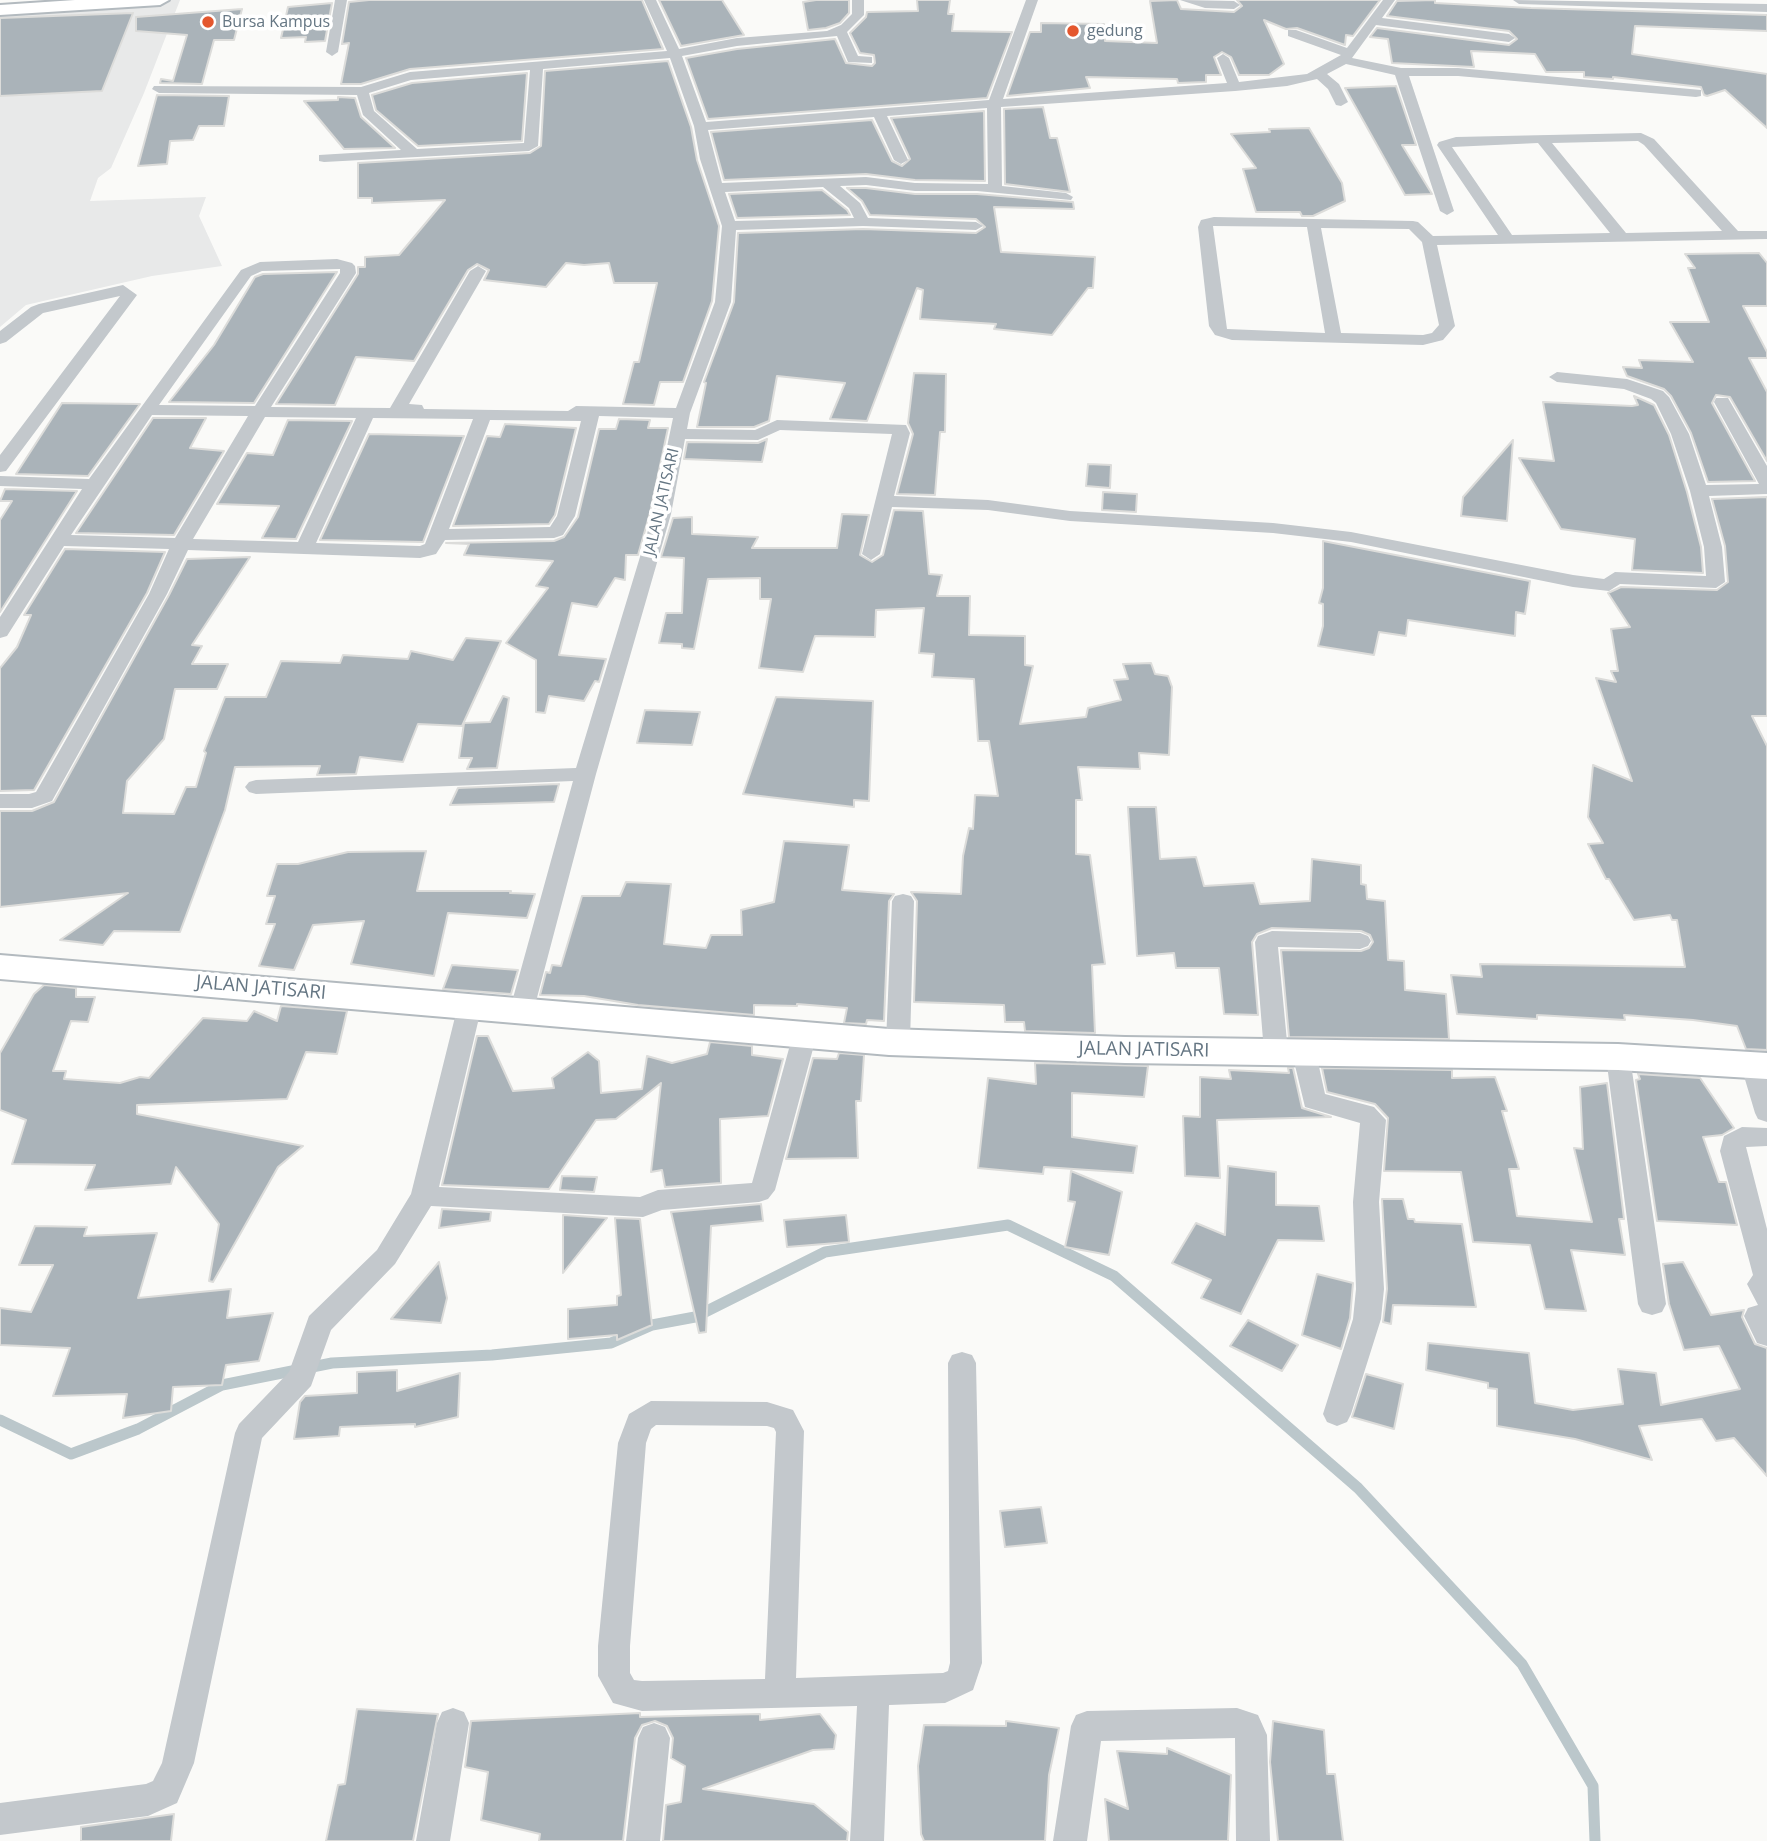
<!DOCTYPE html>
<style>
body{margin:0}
canvas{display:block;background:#fafaf8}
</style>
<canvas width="1767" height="1841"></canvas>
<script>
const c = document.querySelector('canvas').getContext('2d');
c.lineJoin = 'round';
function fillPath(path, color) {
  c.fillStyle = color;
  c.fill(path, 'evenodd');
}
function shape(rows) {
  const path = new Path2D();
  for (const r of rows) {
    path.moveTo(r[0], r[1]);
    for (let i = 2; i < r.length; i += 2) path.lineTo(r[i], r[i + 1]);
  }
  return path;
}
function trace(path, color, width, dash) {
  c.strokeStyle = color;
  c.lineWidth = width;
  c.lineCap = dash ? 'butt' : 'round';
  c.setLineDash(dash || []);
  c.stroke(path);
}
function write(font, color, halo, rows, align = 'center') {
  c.font = font + ' "Open Sans",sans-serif';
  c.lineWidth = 7;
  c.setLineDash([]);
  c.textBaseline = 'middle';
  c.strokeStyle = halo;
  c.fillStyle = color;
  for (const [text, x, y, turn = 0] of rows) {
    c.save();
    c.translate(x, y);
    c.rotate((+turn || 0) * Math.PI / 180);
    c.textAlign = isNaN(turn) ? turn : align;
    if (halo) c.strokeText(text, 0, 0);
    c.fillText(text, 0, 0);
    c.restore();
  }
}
const built = shape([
 [160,0,180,0,144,93,111,168,98,178,90,201,206,197,199,216,222,266,152,276,26,305,0,327,0,10]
]);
const stream = shape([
 [0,1420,71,1454,138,1429,222,1385,332,1363,492,1355,611,1343,652,1325,695,1317,825,1252,1008,1225,1114,1276,1358,1488,1522,1664,1593,1786,1595,1841]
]);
const building = shape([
 [369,0,642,0,663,49,410,69,361,84,341,84,349,43,342,44,349,2,369,0],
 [659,0,722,0,744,35,681,46,659,0],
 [816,0,849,0,849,13,840,23,826,28,808,30,803,2,816,0],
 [917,0,950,0,948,14,954,14,952,31,1012,32,987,98,708,119,686,58,737,49,835,39,846,63,872,66,875,63,874,55,860,53,850,33,866,17,867,12,918,11,917,0],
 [1177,0,1181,9,1234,12,1242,6,1237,0,1380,0,1353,36,1346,35,1345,45,1297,28,1286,29,1264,20,1284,64,1269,75,1239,75,1231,57,1222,52,1214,57,1221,75,1206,75,1206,82,1178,83,1177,79,1086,77,1090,88,1007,96,1030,32,1041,32,1041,23,1104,24,1105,41,1157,43,1150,1,1177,0],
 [1435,0,1435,3,1531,8,1767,15,1767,31,1635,26,1632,54,1767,74,1767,128,1725,90,1707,96,1704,95,1701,87,1613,77,1613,79,1584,77,1584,72,1546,72,1535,54,1471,51,1474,67,1392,63,1388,39,1370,37,1377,28,1509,45,1517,39,1509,31,1387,16,1397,1,1435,0],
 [332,3,325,41,305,42,306,37,281,38,288,7,332,3],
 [242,9,234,40,214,40,202,84,160,83,161,79,173,81,187,35,136,31,136,17,242,9],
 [133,13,102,91,0,96,0,18,133,13],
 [668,61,691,127,697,160,719,226,712,301,683,382,660,382,654,405,623,404,634,362,639,362,657,283,614,283,609,263,584,265,566,263,546,287,484,280,489,270,477,264,468,270,414,361,356,357,335,405,276,404,358,274,358,267,365,267,365,257,399,255,445,200,372,203,372,198,358,198,358,163,530,153,541,146,545,71,668,61],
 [527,73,522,141,418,146,376,110,372,95,412,83,527,73],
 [1396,86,1416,145,1402,145,1432,194,1405,195,1345,88,1396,86],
 [157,95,229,96,224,126,199,126,193,140,170,141,167,164,138,166,157,95],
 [338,97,355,98,361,117,395,148,344,149,304,101,338,100,338,97],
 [1043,107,1050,138,1057,138,1070,192,1005,184,1004,109,1043,107],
 [984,111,985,181,915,180,866,174,724,180,711,132,872,120,892,161,902,166,910,159,891,118,984,111],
 [1309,128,1342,183,1345,201,1313,216,1302,216,1300,212,1256,212,1243,169,1256,168,1231,134,1270,132,1269,129,1309,128],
 [847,188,866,188,915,194,977,194,1073,202,1074,209,994,207,1001,252,1095,257,1093,288,1088,288,1052,335,994,329,996,324,920,319,923,290,917,288,867,421,830,419,845,383,777,376,769,421,754,427,697,427,706,383,704,382,734,302,738,233,863,229,976,233,985,227,976,219,870,215,862,201,847,188],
 [822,190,847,210,850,215,737,218,729,194,822,190],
 [1759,253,1767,263,1767,306,1743,306,1767,352,1767,358,1749,358,1767,392,1767,461,1730,397,1716,395,1712,403,1755,481,1708,482,1691,433,1671,396,1664,389,1627,376,1623,367,1642,368,1639,360,1693,362,1670,322,1709,322,1688,268,1695,268,1685,254,1759,253],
 [337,272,254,403,169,402,214,345,255,277,263,274,337,272],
 [914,373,946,374,945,432,940,432,935,495,897,494,913,434,908,423,914,373],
 [1634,396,1654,405,1669,435,1687,492,1701,547,1703,573,1632,570,1635,539,1561,529,1519,458,1554,461,1543,402,1632,406,1638,405,1634,396],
 [62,403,140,404,88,476,16,474,62,403],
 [153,418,206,418,190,448,224,451,174,535,76,533,153,418],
 [619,419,650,420,648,428,668,428,650,513,638,555,626,555,625,580,615,578,597,607,572,603,559,655,606,659,599,682,595,681,584,701,549,696,545,713,536,712,536,660,506,643,548,588,536,586,553,561,464,555,469,544,446,543,554,541,564,537,578,517,599,429,616,429,619,419],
 [288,420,352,421,296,539,262,538,279,506,217,504,247,453,273,455,288,420],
 [505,424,576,428,555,515,549,524,453,526,487,436,500,437,505,424],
 [369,434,464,436,423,542,320,540,369,434],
 [767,439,762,462,684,459,687,442,758,443,767,439],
 [1513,440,1507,521,1461,516,1463,497,1513,440],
 [1088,464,1111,465,1110,488,1086,486,1088,464],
 [5,489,77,491,0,612,0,520,12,501,0,501,5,489],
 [1103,492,1137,494,1136,512,1102,510,1103,492],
 [1767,497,1767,716,1752,716,1767,746,1767,1050,1746,1049,1737,1026,1693,1020,1624,1015,1625,1020,1537,1015,1537,1019,1457,1014,1451,975,1482,977,1480,964,1685,967,1677,920,1672,920,1670,915,1634,920,1609,879,1606,879,1588,844,1603,843,1588,817,1593,765,1632,781,1596,678,1616,682,1611,671,1618,671,1611,629,1630,627,1608,593,1621,587,1717,590,1728,582,1725,546,1712,499,1767,497],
 [894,510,923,511,929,574,942,575,937,596,970,596,969,635,1025,636,1025,665,1033,666,1020,724,1086,717,1088,708,1121,700,1114,680,1128,679,1123,664,1151,663,1155,674,1168,676,1172,687,1169,755,1139,753,1140,769,1078,767,1082,800,1076,800,1076,854,1090,855,1105,964,1092,965,1095,1033,1025,1031,1024,1022,1005,1022,1004,1005,914,1002,917,901,911,892,961,894,963,856,969,828,973,829,975,795,998,796,989,741,978,741,974,679,932,677,934,654,919,653,924,608,876,610,875,637,815,636,803,672,759,668,771,599,760,599,760,578,708,579,694,649,682,648,682,644,659,643,666,613,682,613,684,558,661,557,673,518,692,517,692,534,758,537,752,548,837,548,842,514,869,515,860,555,872,562,883,555,894,510],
 [1323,541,1530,581,1525,614,1516,612,1515,636,1408,620,1406,636,1379,632,1374,655,1318,646,1323,626,1323,604,1319,603,1323,588,1323,541],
 [65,549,165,552,147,593,34,790,0,791,0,668,17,647,31,615,24,615,65,549],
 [250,557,192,645,202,646,192,664,228,664,217,689,175,689,164,739,127,781,123,813,174,814,186,787,196,787,206,753,204,751,225,697,266,697,281,661,340,663,343,655,408,659,411,651,453,660,466,638,501,641,462,726,418,724,403,762,360,757,356,774,317,775,320,766,235,767,225,810,180,932,114,931,103,945,60,940,128,893,0,907,0,811,32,811,54,802,169,595,187,559,250,557],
 [503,696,509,698,497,768,467,769,472,758,459,758,464,723,490,722,503,696],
 [776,697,873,701,869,801,854,800,854,807,743,794,776,697],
 [645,710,700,712,692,745,637,743,645,710],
 [559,784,554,802,450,805,458,788,559,784],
 [1128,807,1156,807,1160,859,1196,857,1204,886,1254,883,1260,904,1310,901,1312,859,1361,865,1361,884,1366,885,1367,899,1385,901,1388,960,1404,961,1405,990,1446,994,1449,1039,1289,1037,1281,950,1361,951,1369,948,1373,942,1370,935,1361,931,1272,928,1257,934,1252,942,1258,1015,1224,1014,1219,968,1176,968,1174,953,1137,956,1128,807],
 [784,841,849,845,842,890,894,894,889,901,884,1021,867,1020,866,1024,844,1023,847,1008,797,1004,797,1006,754,1005,754,1015,638,1005,584,996,540,995,546,972,550,973,552,965,561,966,582,896,620,896,626,882,671,884,664,944,706,948,711,935,742,935,741,910,774,902,784,841],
 [426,851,417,891,511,891,510,893,535,894,527,918,448,913,434,976,351,964,364,921,313,925,294,970,259,966,275,924,266,924,275,896,267,896,277,864,298,864,348,852,426,851],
 [452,965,518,970,511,994,443,989,452,965],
 [44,985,76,988,76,997,95,997,88,1022,71,1021,53,1071,66,1071,64,1079,120,1083,140,1077,149,1078,203,1018,247,1021,254,1011,277,1021,281,1006,347,1011,337,1054,306,1052,287,1099,137,1105,137,1114,303,1146,278,1167,213,1282,209,1281,219,1224,176,1167,171,1184,85,1190,95,1165,12,1164,26,1120,0,1110,0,1053,34,994,44,985],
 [477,1036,488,1036,513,1091,554,1088,552,1078,588,1052,599,1061,601,1093,642,1089,647,1056,672,1063,707,1054,710,1042,752,1046,752,1055,783,1059,768,1116,720,1119,721,1183,665,1187,662,1170,651,1172,661,1083,616,1119,596,1120,549,1189,442,1185,477,1036],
 [839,1053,864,1055,861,1101,856,1101,858,1158,786,1159,813,1058,837,1059,839,1053],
 [1035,1063,1148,1066,1144,1097,1072,1093,1072,1137,1137,1146,1133,1173,1044,1167,1043,1174,978,1168,988,1078,1036,1084,1035,1063],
 [1288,1068,1293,1068,1302,1108,1331,1117,1217,1120,1220,1178,1185,1176,1183,1116,1200,1117,1200,1077,1231,1079,1229,1070,1289,1073,1288,1068],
 [1322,1068,1452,1070,1452,1078,1495,1077,1507,1111,1502,1111,1519,1169,1509,1169,1517,1216,1592,1222,1574,1148,1583,1149,1580,1087,1607,1083,1624,1219,1619,1219,1625,1255,1571,1250,1586,1311,1545,1309,1530,1245,1473,1242,1461,1172,1384,1171,1388,1118,1375,1104,1327,1092,1322,1068],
 [1638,1074,1700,1078,1734,1128,1722,1135,1703,1137,1719,1182,1726,1182,1737,1225,1657,1221,1636,1080,1640,1079,1638,1074],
 [1228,1166,1276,1172,1276,1205,1319,1206,1324,1241,1278,1240,1241,1314,1201,1298,1211,1280,1172,1263,1196,1223,1225,1235,1228,1166],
 [1071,1171,1122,1192,1109,1255,1065,1247,1075,1202,1068,1201,1071,1171],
 [562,1176,597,1177,594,1192,560,1190,562,1176],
 [1382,1199,1403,1199,1408,1219,1414,1219,1415,1222,1462,1224,1476,1307,1393,1305,1391,1324,1383,1322,1387,1289,1382,1199],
 [761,1204,763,1221,711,1226,706,1332,699,1333,671,1212,761,1204],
 [442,1209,491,1212,490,1221,439,1228,442,1209],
 [563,1215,607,1218,563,1273,563,1215],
 [846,1215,849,1242,787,1247,784,1220,846,1215],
 [615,1218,640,1219,652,1325,617,1340,617,1335,568,1339,568,1309,617,1305,617,1296,621,1295,615,1218],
 [35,1226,87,1227,84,1236,157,1233,138,1298,231,1289,227,1318,273,1313,259,1361,226,1365,222,1385,173,1387,171,1411,123,1418,127,1394,53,1396,70,1348,0,1345,0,1308,31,1312,53,1265,19,1265,35,1226],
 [439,1262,447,1298,441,1323,391,1319,439,1262],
 [1683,1262,1711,1315,1744,1310,1742,1317,1755,1344,1767,1348,1767,1476,1734,1438,1716,1441,1702,1419,1639,1426,1652,1460,1575,1439,1497,1426,1497,1389,1488,1388,1488,1383,1426,1370,1428,1343,1529,1353,1535,1403,1573,1410,1623,1404,1618,1369,1656,1373,1661,1405,1740,1389,1719,1346,1684,1350,1669,1304,1663,1264,1683,1262],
 [1317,1274,1353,1283,1350,1318,1341,1349,1302,1335,1317,1274],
 [1248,1320,1298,1345,1282,1371,1230,1346,1248,1320],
 [397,1370,397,1391,460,1373,458,1417,415,1427,415,1424,340,1427,339,1436,294,1439,300,1402,305,1396,357,1393,357,1372,397,1370],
 [1366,1374,1403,1384,1394,1429,1352,1417,1366,1374],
 [1041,1507,1047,1543,1005,1547,1000,1511,1041,1507],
 [357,1709,438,1714,413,1841,326,1841,338,1785,345,1784,357,1709],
 [640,1713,640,1717,760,1714,760,1720,820,1714,836,1735,834,1749,813,1750,703,1789,814,1804,848,1832,847,1841,663,1841,666,1805,681,1802,685,1766,671,1758,673,1738,667,1726,655,1721,642,1725,635,1738,623,1841,539,1841,540,1834,481,1820,488,1772,465,1767,471,1721,640,1713],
 [1006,1721,1059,1728,1049,1775,1045,1841,924,1841,921,1834,918,1766,924,1725,1006,1726,1006,1721],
 [1273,1721,1324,1730,1327,1774,1335,1774,1343,1841,1278,1841,1270,1762,1273,1721],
 [1167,1748,1231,1775,1228,1841,1109,1841,1105,1799,1128,1809,1117,1751,1167,1754,1167,1748],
 [174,1814,171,1841,81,1841,81,1827,174,1814]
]);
const street = shape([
 [335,0,347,0,338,52,332,56,326,52,335,0],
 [644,0,656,0,679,49,737,38,827,31,841,25,852,14,852,0,864,0,864,15,847,32,858,56,872,57,872,63,848,62,837,36,737,46,682,56,706,122,989,100,1026,0,1038,0,1003,99,1227,83,1217,58,1223,54,1229,58,1239,82,1307,74,1341,55,1288,36,1288,30,1296,30,1347,48,1383,0,1395,0,1382,18,1509,34,1515,38,1509,42,1376,25,1352,58,1401,68,1458,68,1701,90,1701,96,1696,97,1458,76,1409,76,1454,211,1447,215,1440,211,1395,75,1346,64,1327,74,1339,84,1348,102,1341,106,1336,105,1328,89,1317,79,1287,86,1235,91,1001,107,1002,186,1066,193,1073,197,1071,200,977,191,915,191,866,185,840,186,860,203,868,218,976,222,983,226,976,230,863,226,736,230,731,302,690,413,687,429,755,430,777,420,906,425,910,433,894,496,988,500,1070,511,1273,523,1351,532,1573,575,1604,579,1615,572,1706,576,1704,547,1690,491,1671,434,1656,403,1651,399,1624,389,1557,382,1549,377,1557,372,1627,379,1663,391,1669,397,1689,434,1706,485,1759,484,1714,402,1716,398,1728,398,1767,466,1767,494,1709,496,1722,547,1725,582,1716,588,1620,584,1609,591,1573,587,1351,542,1273,533,1070,521,988,510,892,507,880,554,871,560,862,554,892,434,780,430,758,440,685,439,671,514,596,774,534,1009,530,1015,522,1017,514,1015,510,1009,573,781,256,794,249,792,245,787,249,782,256,780,576,768,653,514,673,418,599,416,575,516,563,535,554,538,445,540,436,554,420,558,188,550,167,594,52,801,32,808,0,808,0,794,29,794,36,792,149,594,169,549,64,546,7,636,0,638,0,617,82,489,0,486,0,476,89,479,241,270,260,262,337,259,352,263,355,266,356,273,271,407,390,408,470,271,478,266,486,271,409,404,422,405,424,409,568,411,576,406,676,408,715,302,722,226,700,159,694,126,670,58,543,69,538,146,529,151,324,162,319,161,319,155,401,150,363,115,357,95,159,93,152,89,154,86,361,87,410,72,667,51,644,0],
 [530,70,524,143,417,149,374,111,369,93,411,80,530,70],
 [987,108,988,184,915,183,866,177,722,183,708,130,874,117,894,160,901,164,908,160,887,116,987,108],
 [823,187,849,208,854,218,735,221,725,192,823,187],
 [340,269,340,273,255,406,159,405,251,276,262,271,340,269],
 [152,415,248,416,175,538,71,535,152,415],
 [265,417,356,418,298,542,193,539,265,417],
 [373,418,473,419,425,544,420,546,316,543,373,418],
 [490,420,581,421,557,516,550,527,449,529,490,420],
 [1180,0,1234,1,1240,5,1234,9,1205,8,1180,0],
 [1513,0,1767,4,1767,12,1519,4,1513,0],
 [1641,133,1654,139,1738,231,1767,231,1767,239,1437,245,1455,326,1443,340,1423,345,1232,340,1215,335,1209,326,1198,227,1201,220,1214,217,1413,221,1418,222,1433,236,1498,235,1437,145,1439,142,1456,137,1641,133],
 [1638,141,1644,145,1722,231,1626,233,1552,143,1638,141],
 [1538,143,1610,233,1512,235,1452,147,1538,143],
 [1213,226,1307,227,1325,333,1227,329,1213,226],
 [1321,228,1409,229,1422,242,1439,325,1432,333,1423,335,1341,333,1321,228],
 [123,285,137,295,6,471,0,472,0,455,120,296,43,313,6,342,0,344,0,331,31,307,39,304,123,285],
 [903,894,911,896,914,901,910,1042,907,1048,898,1051,889,1048,886,1042,892,901,895,896,903,894],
 [1272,931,1360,933,1368,936,1371,941,1368,946,1360,949,1278,947,1288,1052,1285,1058,1276,1061,1267,1058,1264,1052,1255,942,1258,936,1272,931],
 [470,997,478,999,482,1005,439,1187,640,1197,658,1190,752,1183,793,1034,796,1028,805,1025,814,1028,817,1034,775,1190,768,1199,759,1202,662,1210,643,1217,431,1206,395,1264,331,1330,311,1386,262,1438,194,1763,177,1803,148,1816,0,1835,0,1803,146,1784,153,1781,162,1763,235,1433,239,1424,289,1372,309,1316,377,1250,411,1194,458,1005,462,999,470,997],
 [1304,1044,1313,1047,1316,1053,1325,1094,1374,1107,1386,1120,1379,1202,1384,1289,1381,1319,1351,1414,1347,1422,1337,1426,1327,1422,1323,1414,1353,1319,1356,1289,1353,1202,1360,1123,1305,1107,1292,1053,1295,1047,1304,1044],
 [1618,1048,1627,1051,1630,1057,1666,1304,1662,1312,1652,1315,1642,1312,1638,1304,1606,1057,1609,1051,1618,1048],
 [1753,1057,1762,1060,1767,1072,1767,1122,1758,1119,1755,1113,1741,1066,1744,1060,1753,1057],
 [1742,1127,1767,1128,1767,1146,1746,1147,1767,1229,1767,1346,1757,1343,1744,1316,1748,1308,1758,1305,1747,1284,1753,1275,1720,1151,1724,1136,1742,1127],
 [962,1352,972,1355,976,1363,982,1663,973,1690,956,1698,945,1703,889,1705,884,1841,850,1841,857,1706,642,1711,613,1703,598,1676,598,1646,618,1443,629,1414,651,1401,767,1402,793,1410,804,1431,796,1678,943,1673,948,1671,950,1663,948,1363,952,1355,962,1352],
 [656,1425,767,1426,774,1428,776,1432,765,1679,642,1681,634,1680,630,1673,630,1646,646,1443,651,1429,656,1425],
 [453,1708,464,1712,469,1723,450,1841,416,1841,437,1723,442,1712,453,1708],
 [1237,1708,1258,1715,1267,1735,1270,1841,1236,1841,1235,1738,1101,1741,1087,1841,1053,1841,1071,1726,1076,1715,1087,1711,1237,1708],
 [654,1723,665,1727,670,1738,660,1841,626,1841,638,1738,643,1727,654,1723]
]);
const secondary = shape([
 [75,0,169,0,160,5,0,15,0,5,75,0],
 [0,955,889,1029,1125,1037,1618,1044,1767,1053,1767,1079,1618,1070,1125,1063,889,1055,0,979,0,955]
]);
const markers = [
 [208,22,7,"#e4572e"],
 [1073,31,7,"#e4572e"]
];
const farPoinames = [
 ["Bursa Kampus",222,22],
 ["gedung",1087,31]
];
const farStreetnames = [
 ["JALAN JATISARI",662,502,-77]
];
const streetNames = [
 ["JALAN JATISARI",261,988,5],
 ["JALAN JATISARI",1144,1050,1]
];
fillPath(built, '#e8e9e9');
trace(stream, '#bbc7cb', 11);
fillPath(building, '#aab3b9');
trace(building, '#dcdcda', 2);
trace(secondary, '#b3babf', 4);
fillPath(street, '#c3c8cc');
fillPath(secondary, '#fff');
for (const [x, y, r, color] of markers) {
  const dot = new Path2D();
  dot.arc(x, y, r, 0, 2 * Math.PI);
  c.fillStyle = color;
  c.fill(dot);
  trace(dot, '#fff', 2.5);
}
write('16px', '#657683', '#fff', farPoinames, 'left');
write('16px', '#657683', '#fff', farStreetnames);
write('19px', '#657683', '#fff', streetNames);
</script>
